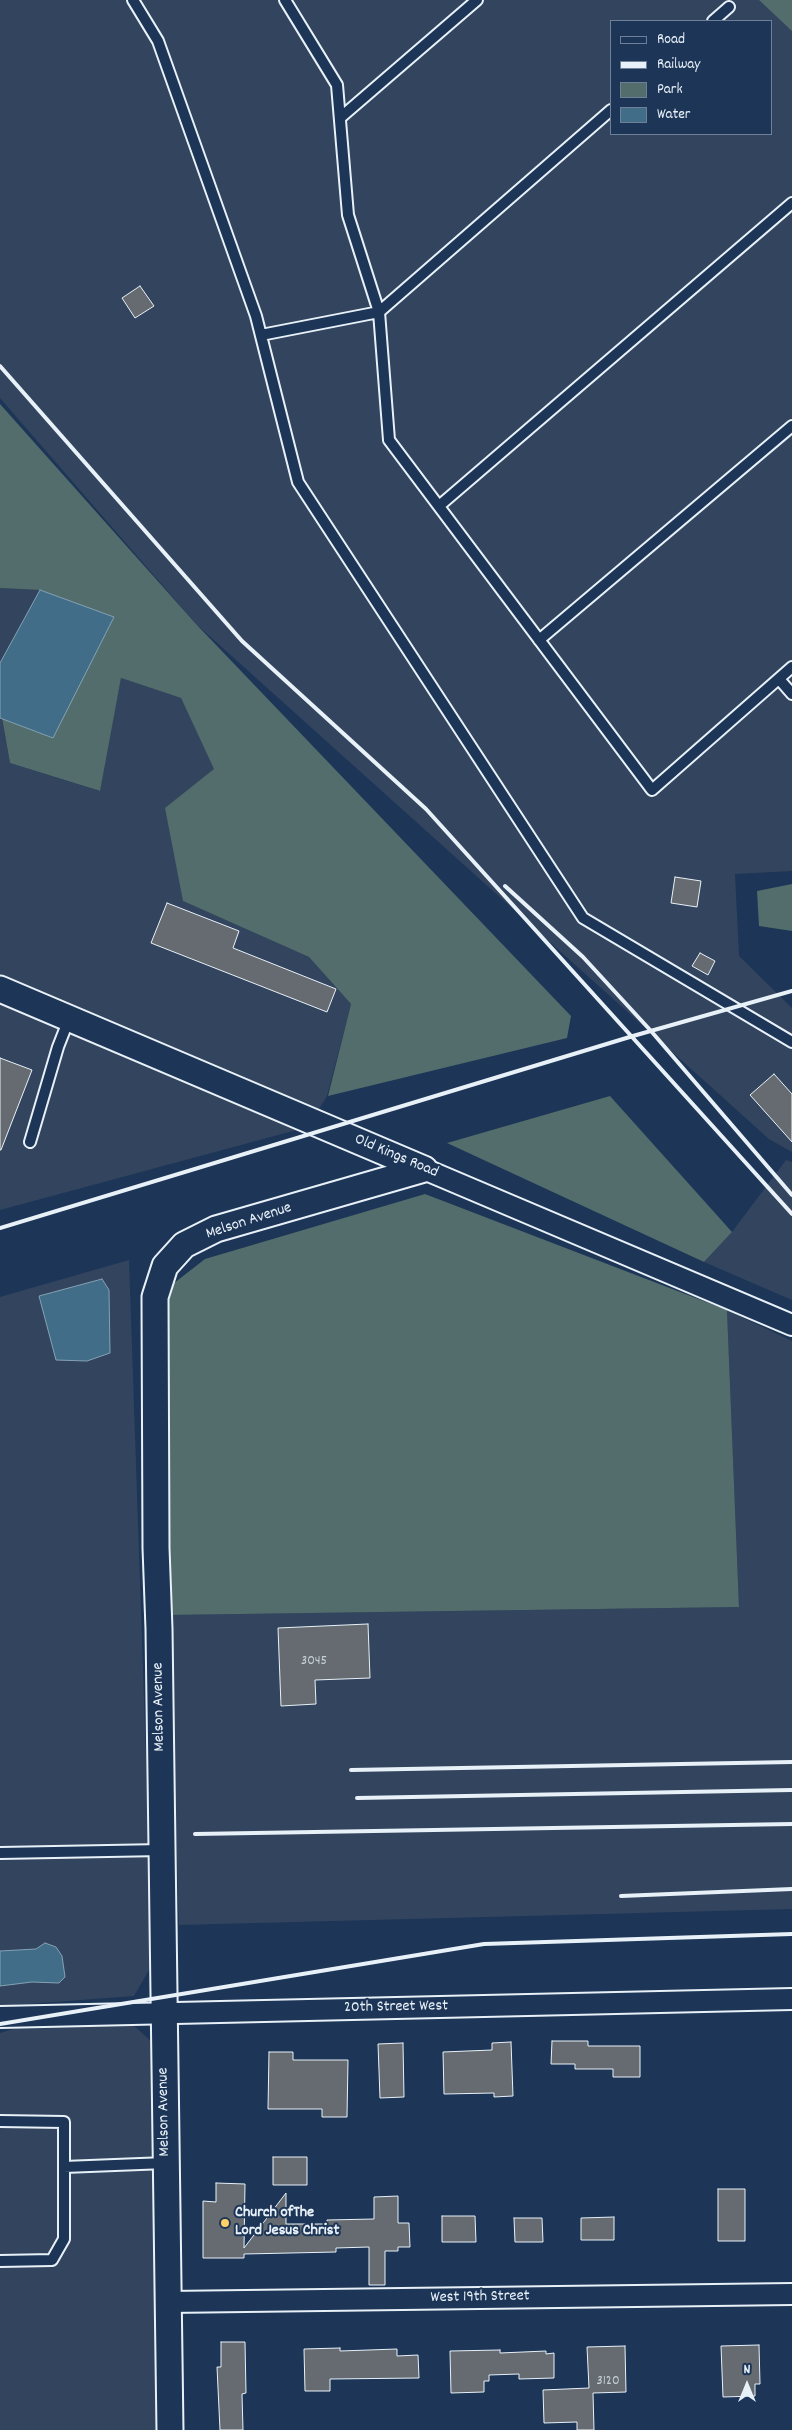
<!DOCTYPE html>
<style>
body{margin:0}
#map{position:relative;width:792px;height:2430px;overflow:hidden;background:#1d3557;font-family:Dekko,sans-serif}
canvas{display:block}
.legend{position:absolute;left:610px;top:20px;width:162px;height:115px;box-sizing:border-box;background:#1d3557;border:1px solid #6e8097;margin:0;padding:6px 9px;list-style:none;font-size:15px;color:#e8f1f8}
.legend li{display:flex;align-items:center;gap:10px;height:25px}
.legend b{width:25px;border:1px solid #6e8097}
.north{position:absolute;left:722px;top:2360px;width:50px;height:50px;-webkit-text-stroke:4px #1d3557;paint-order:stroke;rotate:0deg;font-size:14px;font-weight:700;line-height:20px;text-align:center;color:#e8f1f8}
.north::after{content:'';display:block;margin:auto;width:18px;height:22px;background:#e8f1f8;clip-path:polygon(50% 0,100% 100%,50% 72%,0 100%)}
</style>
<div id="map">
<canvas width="792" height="2430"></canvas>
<ul class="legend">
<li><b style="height:6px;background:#1d3557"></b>Road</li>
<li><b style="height:6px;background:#e8f1f8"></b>Railway</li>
<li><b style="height:14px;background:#526d6b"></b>Park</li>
<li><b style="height:14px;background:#426d88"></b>Water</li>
</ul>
<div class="north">N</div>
</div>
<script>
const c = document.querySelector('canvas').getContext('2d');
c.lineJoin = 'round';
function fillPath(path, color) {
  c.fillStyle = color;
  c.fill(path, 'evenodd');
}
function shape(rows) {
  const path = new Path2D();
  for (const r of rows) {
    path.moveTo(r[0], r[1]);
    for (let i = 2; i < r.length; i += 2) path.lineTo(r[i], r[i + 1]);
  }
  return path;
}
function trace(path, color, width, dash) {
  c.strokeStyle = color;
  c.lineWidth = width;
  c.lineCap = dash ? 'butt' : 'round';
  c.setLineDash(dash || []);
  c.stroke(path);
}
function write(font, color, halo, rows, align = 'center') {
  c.font = font + ' Dekko,sans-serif';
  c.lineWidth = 4;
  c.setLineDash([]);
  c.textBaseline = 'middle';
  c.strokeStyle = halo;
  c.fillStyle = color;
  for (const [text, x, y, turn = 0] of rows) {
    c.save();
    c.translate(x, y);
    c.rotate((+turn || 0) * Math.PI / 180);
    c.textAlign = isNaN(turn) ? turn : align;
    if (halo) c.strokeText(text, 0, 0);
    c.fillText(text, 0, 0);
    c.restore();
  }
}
const built = shape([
 [0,0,764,0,792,25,792,871,735,874,739,956,792,1008,792,1152,769,1139,196,624,0,398],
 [611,21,771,21,771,134,611,134],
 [0,588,40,590,0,663],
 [121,678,181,698,215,770,183,901,309,957,351,1004,327,1096,319,1109,0,976,0,718,2,719,10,763,99,791],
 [0,998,304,1128,0,1210],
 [786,1160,792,1162,792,1300,704,1262,732,1232],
 [129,1260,153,1963,134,1996,0,2006,0,1297],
 [727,1310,792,1341,792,1909,179,1925,169,1615,739,1607],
 [134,2026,153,2043,161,2430,0,2430,0,2033,21,2027]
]);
const green = shape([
 [759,0,792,0,792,31],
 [0,404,196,624,571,1016,567,1038,328,1096,351,1004,309,957,183,901,165,808,214,769,181,698,121,678,100,791,10,763,2,718,53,738,40,590,0,588],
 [792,884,792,931,759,926,757,891],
 [610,1096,732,1232,704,1262,447,1143],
 [425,1194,727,1310,739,1607,169,1615,169,1287,205,1259]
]);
const water = shape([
 [40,590,114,617,53,738,0,718,0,663,40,590],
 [102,1279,109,1290,110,1353,87,1361,56,1360,39,1296,102,1279],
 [45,1943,56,1947,62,1956,65,1977,59,1983,32,1982,0,1986,0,1951,36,1949,45,1943]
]);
const building = shape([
 [140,286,154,306,135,318,122,298,140,286],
 [675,877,701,881,697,907,671,903,675,877],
 [167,903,239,931,233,948,336,989,327,1012,151,943,167,903],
 [700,953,715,961,708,975,692,966,700,953],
 [0,1058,32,1070,1,1150,0,1150,0,1058],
 [774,1074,792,1094,792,1142,750,1095,774,1074],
 [368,1624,370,1678,315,1680,316,1704,281,1706,278,1628,368,1624],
 [552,2041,588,2041,588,2046,640,2046,640,2077,613,2077,613,2069,575,2069,575,2064,551,2064,552,2041],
 [511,2042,513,2096,494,2097,494,2093,444,2094,443,2052,492,2050,492,2043,511,2042],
 [403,2043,404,2097,380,2098,378,2044,403,2043],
 [269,2052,293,2052,293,2060,348,2060,347,2117,322,2117,322,2109,268,2109,269,2052],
 [273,2157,307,2157,307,2185,273,2185,273,2157],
 [216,2183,245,2184,244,2248,286,2193,286,2224,327,2224,327,2220,374,2219,374,2197,398,2196,398,2223,409,2223,410,2247,398,2247,398,2251,385,2251,385,2285,369,2285,369,2247,336,2248,336,2252,244,2254,244,2258,203,2258,203,2201,216,2202,216,2183],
 [718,2189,745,2189,745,2241,718,2241,718,2189],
 [442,2216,475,2216,476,2242,442,2242,442,2216],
 [614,2217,614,2240,581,2240,581,2218,614,2217],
 [514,2218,542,2218,543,2242,515,2242,514,2218],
 [221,2342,245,2342,246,2393,242,2394,243,2430,220,2430,217,2367,221,2367,221,2342],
 [759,2345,760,2384,755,2384,755,2396,723,2397,721,2346,759,2345],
 [625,2346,626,2392,593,2393,594,2430,577,2430,577,2422,544,2423,543,2390,589,2388,587,2347,625,2346],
 [340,2348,340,2351,397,2349,397,2356,418,2355,419,2378,330,2379,330,2391,305,2391,304,2349,340,2348],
 [500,2350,500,2353,546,2351,546,2354,554,2353,554,2378,519,2379,519,2374,489,2375,489,2381,484,2381,484,2392,451,2393,450,2351,500,2350]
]);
const service = shape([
 [133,0,158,41,256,316,298,482,583,918,792,1042],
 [285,0,337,85,348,215,379,312,389,440,652,790,792,667],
 [713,21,729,7],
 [340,118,477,0],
 [261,335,379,312,611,110],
 [439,506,792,203],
 [539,640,792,426],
 [779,679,792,694],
 [30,1142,58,1047,69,1019],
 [0,1853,162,1850],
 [0,2121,64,2122,64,2239,52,2260,0,2261],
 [64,2167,166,2163]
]);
const minor = shape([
 [424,1169,792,1325],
 [0,2017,792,1999],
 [168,2302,792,2294]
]);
const tertiary = shape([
 [0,989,424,1169],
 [170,2430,159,1629,156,1548,155,1297,165,1266,184,1245,216,1229,424,1169]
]);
const rail = shape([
 [0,366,242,641,426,809,792,1214],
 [505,886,583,957,651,1031,792,1195],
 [0,1228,633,1036,792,991],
 [351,1770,792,1762],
 [357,1798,792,1790],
 [195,1834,792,1824],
 [621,1896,792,1889],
 [0,2024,484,1944,792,1934]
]);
const markers = [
 [225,2223,5,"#ffd166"]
];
const numberNames = [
 ["3045",314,1662],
 ["3120",608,2382]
];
const streetNames = [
 ["Old Kings Road",396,1157,23],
 ["Melson Avenue",249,1222,-18],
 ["Melson Avenue",160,1707,-91],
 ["20th Street West",396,2008,-1],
 ["Melson Avenue",165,2112,-91],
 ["West 19th Street",480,2298,-1]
];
const poiNames = [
 ["Church ofThe",235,2214],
 ["Lord Jesus Christ",235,2232]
];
fillPath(built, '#33455e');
fillPath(green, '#526d6b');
fillPath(water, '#426d88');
trace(water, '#84a2b5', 1);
fillPath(building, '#656b70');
trace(building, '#e8f1f8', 1);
trace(service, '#e8f1f8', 14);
trace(minor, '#e8f1f8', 24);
trace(tertiary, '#e8f1f8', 29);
trace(service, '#1d3557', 10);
trace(minor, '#1d3557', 20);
trace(tertiary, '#1d3557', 25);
trace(rail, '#e8f1f8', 4);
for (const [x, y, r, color] of markers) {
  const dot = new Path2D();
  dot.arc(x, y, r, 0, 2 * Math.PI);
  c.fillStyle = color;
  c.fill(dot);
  trace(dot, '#1d3557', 2);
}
write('14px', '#c7d0d6', null, numberNames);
write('16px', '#e8f1f8', '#1d3557', streetNames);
write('bold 16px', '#e8f1f8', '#1d3557', poiNames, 'left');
</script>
